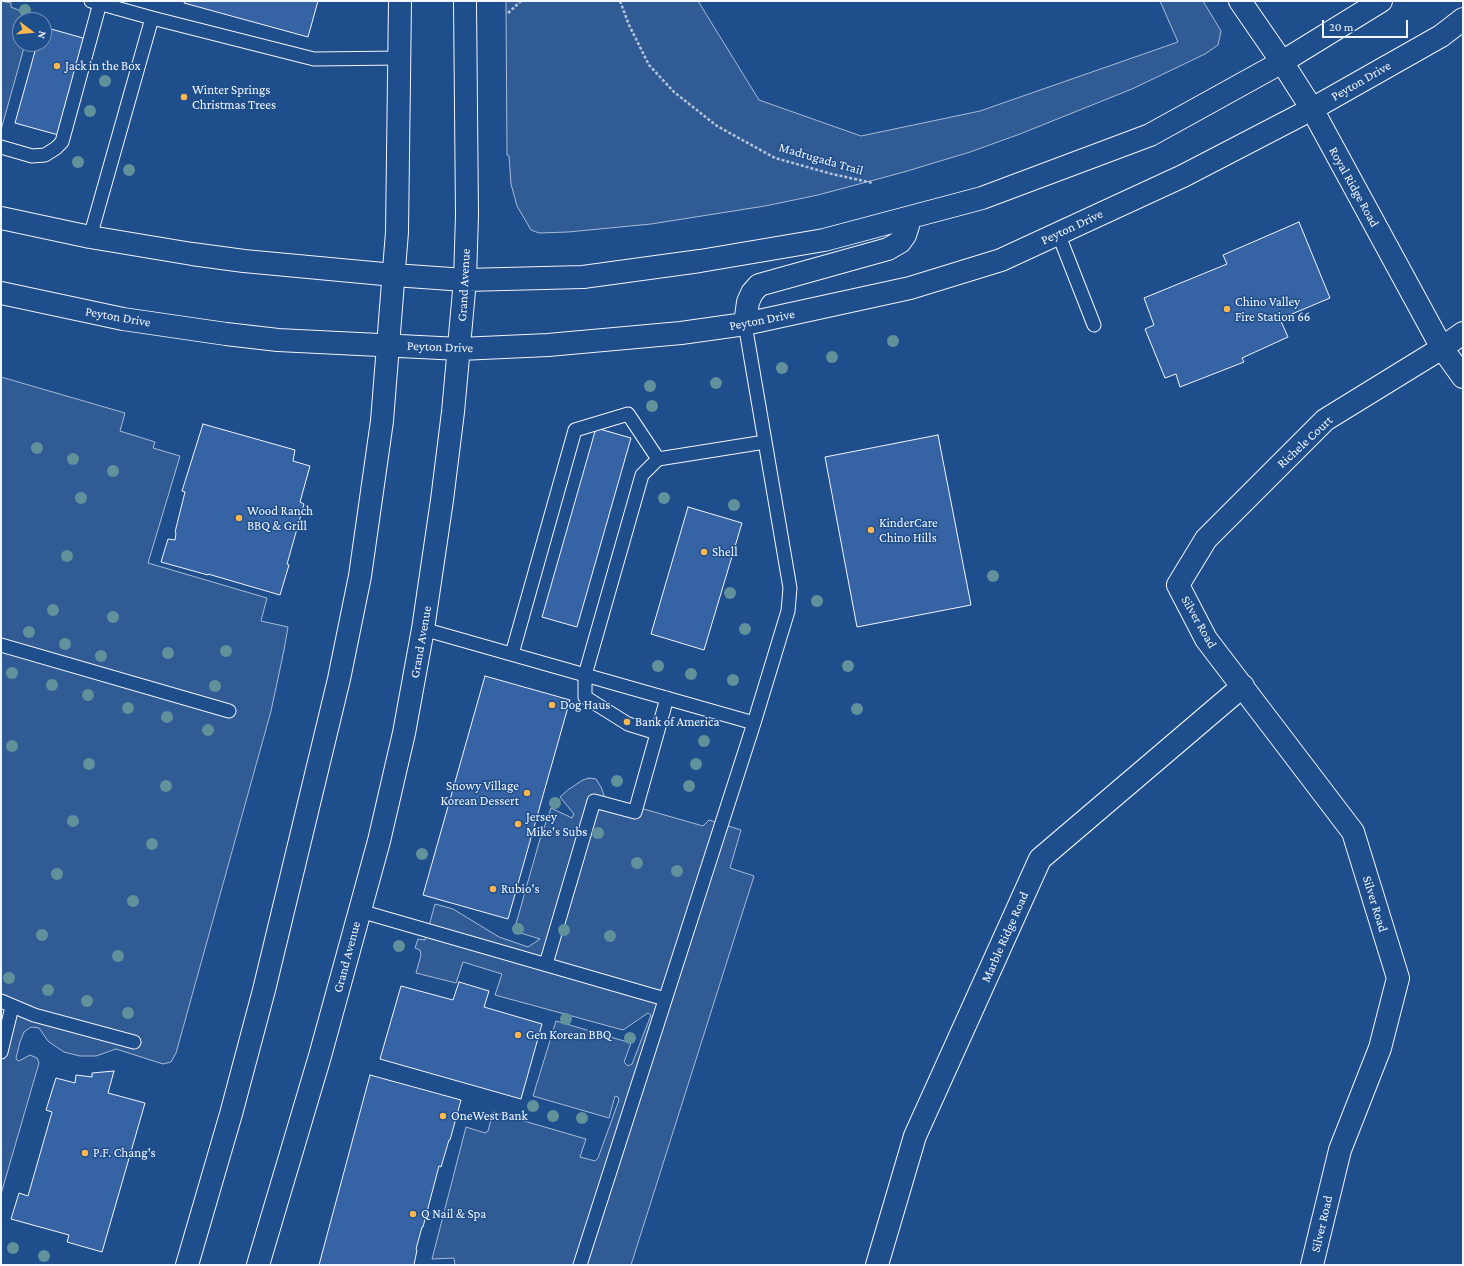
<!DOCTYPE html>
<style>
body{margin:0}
#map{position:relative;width:1464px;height:1266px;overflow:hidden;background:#1f4e8c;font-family:"Crimson Pro",serif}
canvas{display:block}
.frame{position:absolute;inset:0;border:2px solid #f2f6ff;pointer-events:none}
.north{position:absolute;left:12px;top:12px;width:40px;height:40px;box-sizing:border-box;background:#1f4e8c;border:1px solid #7391ba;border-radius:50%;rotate:106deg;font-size:11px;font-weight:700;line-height:16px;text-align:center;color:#f2f6ff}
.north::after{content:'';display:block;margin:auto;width:14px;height:18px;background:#ffb74d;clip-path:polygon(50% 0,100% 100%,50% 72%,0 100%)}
.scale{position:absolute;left:1322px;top:20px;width:86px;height:18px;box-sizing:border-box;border:2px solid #f2f6ff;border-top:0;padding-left:5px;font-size:12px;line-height:14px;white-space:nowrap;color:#f2f6ff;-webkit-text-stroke:3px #1f4e8c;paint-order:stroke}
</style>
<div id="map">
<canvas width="1464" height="1266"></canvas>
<div class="frame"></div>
<div class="north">N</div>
<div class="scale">20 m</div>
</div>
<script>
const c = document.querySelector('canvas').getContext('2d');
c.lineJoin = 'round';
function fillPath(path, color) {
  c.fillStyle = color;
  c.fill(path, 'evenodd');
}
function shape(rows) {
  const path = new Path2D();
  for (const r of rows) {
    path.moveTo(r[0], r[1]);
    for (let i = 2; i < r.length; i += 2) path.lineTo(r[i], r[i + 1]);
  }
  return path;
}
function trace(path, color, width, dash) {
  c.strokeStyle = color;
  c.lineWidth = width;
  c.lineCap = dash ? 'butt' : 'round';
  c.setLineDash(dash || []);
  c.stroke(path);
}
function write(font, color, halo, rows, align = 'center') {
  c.font = font + ' "Crimson Pro",serif';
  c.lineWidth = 3;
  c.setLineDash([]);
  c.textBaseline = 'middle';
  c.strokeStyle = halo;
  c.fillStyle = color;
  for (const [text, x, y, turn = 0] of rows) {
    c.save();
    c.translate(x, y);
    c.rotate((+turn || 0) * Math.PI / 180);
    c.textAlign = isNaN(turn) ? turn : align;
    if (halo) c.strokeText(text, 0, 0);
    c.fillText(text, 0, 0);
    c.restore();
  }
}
const built = shape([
 [1,1,11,3,11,7,33,16,32,20,20,20,20,44,25,44,1,130,1,1],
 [506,1,698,1,759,100,861,136,980,111,1178,42,1160,1,1203,1,1221,31,1218,45,1205,54,1132,89,1020,134,970,152,904,172,818,195,765,206,651,224,568,232,539,233,531,230,517,206,511,184,509,156,507,155,506,1],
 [1,377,125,413,120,431,155,442,153,448,180,456,148,563,267,598,261,621,288,627,284,650,271,711,176,1053,171,1062,163,1064,116,1049,96,1056,80,1056,64,1052,55,1046,48,1041,39,1028,31,1027,24,1032,20,1042,16,1058,17,1060,19,1061,30,1055,37,1058,39,1063,1,1194,1,377],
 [589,778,596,779,601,787,605,798,703,826,709,820,741,830,730,868,754,876,631,1265,455,1265,454,1258,432,1259,466,1127,485,1133,488,1131,493,1112,586,1139,580,1157,595,1161,598,1158,619,1100,618,1097,615,1096,609,1118,533,1096,556,1021,631,1043,624,1062,628,1066,632,1064,651,1015,648,1013,623,1030,495,995,502,974,463,962,456,983,416,973,421,955,420,950,415,948,418,939,425,940,435,904,453,909,499,937,528,947,540,939,514,931,540,839,551,808,572,818,574,814,560,797,569,789,583,780,589,778]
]);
const building = shape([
 [185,1,318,1,308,37,184,3,185,1],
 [44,27,90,40,62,136,15,123,37,44,44,44,44,27],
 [1299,222,1330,298,1280,319,1288,337,1242,358,1244,362,1180,387,1176,374,1165,378,1145,329,1154,325,1144,298,1227,264,1223,255,1299,222],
 [203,424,295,450,293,461,310,466,300,502,304,504,287,564,289,565,280,595,208,574,208,575,161,562,168,539,175,540,176,533,175,532,185,492,182,491,203,424],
 [596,428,631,438,577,627,542,617,596,428],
 [938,435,971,605,857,627,825,457,938,435],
 [688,507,742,523,704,650,651,634,688,507],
 [485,676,570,700,508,919,423,895,485,676],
 [459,982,489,991,484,1007,542,1024,521,1099,380,1059,401,986,453,1000,459,982],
 [114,1071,108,1093,145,1103,102,1252,67,1242,69,1235,11,1219,19,1193,28,1196,52,1112,46,1110,56,1078,75,1083,76,1075,92,1077,92,1073,114,1071],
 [370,1075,461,1100,450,1140,449,1140,441,1167,439,1166,423,1227,422,1227,416,1249,417,1250,414,1265,319,1265,370,1075]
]);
const path = shape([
 [620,1,629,25,649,65,674,92,717,126,775,158,832,174,873,183],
 [508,13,521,1]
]);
const lane = shape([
 [91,1,152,18,314,59,400,58],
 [1,147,32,156,45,155,56,148,62,142,100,3],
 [1058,233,1094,325],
 [90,237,152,18],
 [423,629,754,723],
 [1,645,229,711],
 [512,654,575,430,628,414,658,459],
 [657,733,628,724,585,697,585,675,642,475,658,459,765,442],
 [360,911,665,999],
 [546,964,594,801,635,812,667,698],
 [1,1001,34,1015,134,1042],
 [1,1052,12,1007],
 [580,1265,754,723,788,611,790,588,745,324]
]);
const street = shape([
 [1240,1,1282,62,1312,109,1442,348,1463,377],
 [877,1265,915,1136,1040,859,1243,686],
 [1312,1265,1340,1150,1380,1048,1398,978,1353,832,1206,639,1178,585,1206,539,1325,420,1442,348,1463,333]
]);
const primary = shape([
 [1,218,90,237,192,254,244,261,394,275,465,280,583,277,700,261,824,240,982,198,1150,135,1282,62,1381,1],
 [1,293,123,319,226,334,278,340,460,349,548,345,681,333,745,324,910,288,1001,260,1183,176,1312,109,1441,36,1463,19],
 [745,324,748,302,752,293,759,285,888,249,900,242,905,235,908,226,904,219],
 [187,1265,231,1114,264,990,339,679,360,576,382,421,397,232,400,1],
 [258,1265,320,1056,379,841,404,733,423,629,442,500,453,412,465,280,467,215,465,1]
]);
const trees = [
 [25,10],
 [105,81],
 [90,111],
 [78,162],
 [129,170],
 [893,341],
 [832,357],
 [782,368],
 [716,383],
 [650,386],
 [652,406],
 [37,448],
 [73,459],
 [113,471],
 [81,498],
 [664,498],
 [734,505],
 [67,556],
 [993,576],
 [730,593],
 [817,601],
 [53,610],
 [113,617],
 [745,629],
 [29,632],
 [65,644],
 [226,651],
 [168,653],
 [101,656],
 [658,666],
 [848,666],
 [12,673],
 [691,674],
 [733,680],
 [52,685],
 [215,686],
 [88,695],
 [128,708],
 [857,709],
 [167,717],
 [208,730],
 [704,741],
 [12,746],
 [89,764],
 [696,764],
 [617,781],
 [166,786],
 [689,786],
 [555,803],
 [73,821],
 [598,833],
 [152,844],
 [422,854],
 [637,863],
 [677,871],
 [57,874],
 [133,901],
 [518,929],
 [564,930],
 [42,935],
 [610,936],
 [399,946],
 [118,956],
 [9,978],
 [48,990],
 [87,1001],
 [128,1013],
 [566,1019],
 [630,1038],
 [533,1106],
 [553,1116],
 [582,1118],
 [13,1248],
 [44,1256]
];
const markers = [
 [57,66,4,"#ffb74d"],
 [184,97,4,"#ffb74d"],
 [1227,309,4,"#ffb74d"],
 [239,518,4,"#ffb74d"],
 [871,530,4,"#ffb74d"],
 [704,552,4,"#ffb74d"],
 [552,705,4,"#ffb74d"],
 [627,722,4,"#ffb74d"],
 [527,793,4,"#ffb74d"],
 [518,824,4,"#ffb74d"],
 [493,889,4,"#ffb74d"],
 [518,1035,4,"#ffb74d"],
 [443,1116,4,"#ffb74d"],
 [85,1153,4,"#ffb74d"],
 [413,1214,4,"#ffb74d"]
];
const poiNames = [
 ["Jack in the Box",65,66],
 ["Winter Springs",192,90],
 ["Christmas Trees",192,105],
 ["Chino Valley",1235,302],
 ["Fire Station 66",1235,317],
 ["Wood Ranch",247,511],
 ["BBQ & Grill",247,526],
 ["KinderCare",879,523],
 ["Chino Hills",879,538],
 ["Shell",712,552],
 ["Dog Haus",560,705],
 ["Bank of America",635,722],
 ["Snowy Village",519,786,"right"],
 ["Korean Dessert",519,801,"right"],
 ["Jersey",526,817],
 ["Mike's Subs",526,832],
 ["Rubio's",501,889],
 ["Gen Korean BBQ",526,1035],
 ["OneWest Bank",451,1116],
 ["P.F. Chang's",93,1153],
 ["Q Nail & Spa",421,1214]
];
const streetNames = [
 ["Peyton Drive",1361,81,-30],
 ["Madrugada Trail",821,159,16],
 ["Royal Ridge Road",1354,187,61],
 ["Peyton Drive",1072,227,-25],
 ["Grand Avenue",464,285,-87],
 ["Peyton Drive",118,317,10],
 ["Peyton Drive",762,320,-11],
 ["Peyton Drive",440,347,2],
 ["Richele Court",1305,442,-43],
 ["Silver Road",1199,622,60],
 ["Grand Avenue",421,642,-80],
 ["Silver Road",1375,904,73],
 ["Marble Ridge Road",1005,937,-66],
 ["Grand Avenue",347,957,-75],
 ["Silver Road",1322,1224,-77]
];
fillPath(built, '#305b95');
trace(built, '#a8bbd7', 1);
fillPath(building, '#3563a3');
trace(building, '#f2f6ff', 1);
trace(lane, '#f2f6ff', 15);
trace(street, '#f2f6ff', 24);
trace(primary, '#f2f6ff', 24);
trace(path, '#b3c4dc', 2.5, [3, 2]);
trace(lane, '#1f4e8c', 13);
trace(street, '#1f4e8c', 22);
trace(primary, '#1f4e8c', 22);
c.fillStyle = '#61919a';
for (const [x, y] of trees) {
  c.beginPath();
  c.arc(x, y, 6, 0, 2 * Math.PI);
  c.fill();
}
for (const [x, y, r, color] of markers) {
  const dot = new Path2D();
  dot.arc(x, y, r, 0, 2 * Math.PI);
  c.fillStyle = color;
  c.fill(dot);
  trace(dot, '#1f4e8c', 1.5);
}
write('13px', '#f2f6ff', '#1f4e8c', poiNames, 'left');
write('13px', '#f2f6ff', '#1f4e8c', streetNames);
</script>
